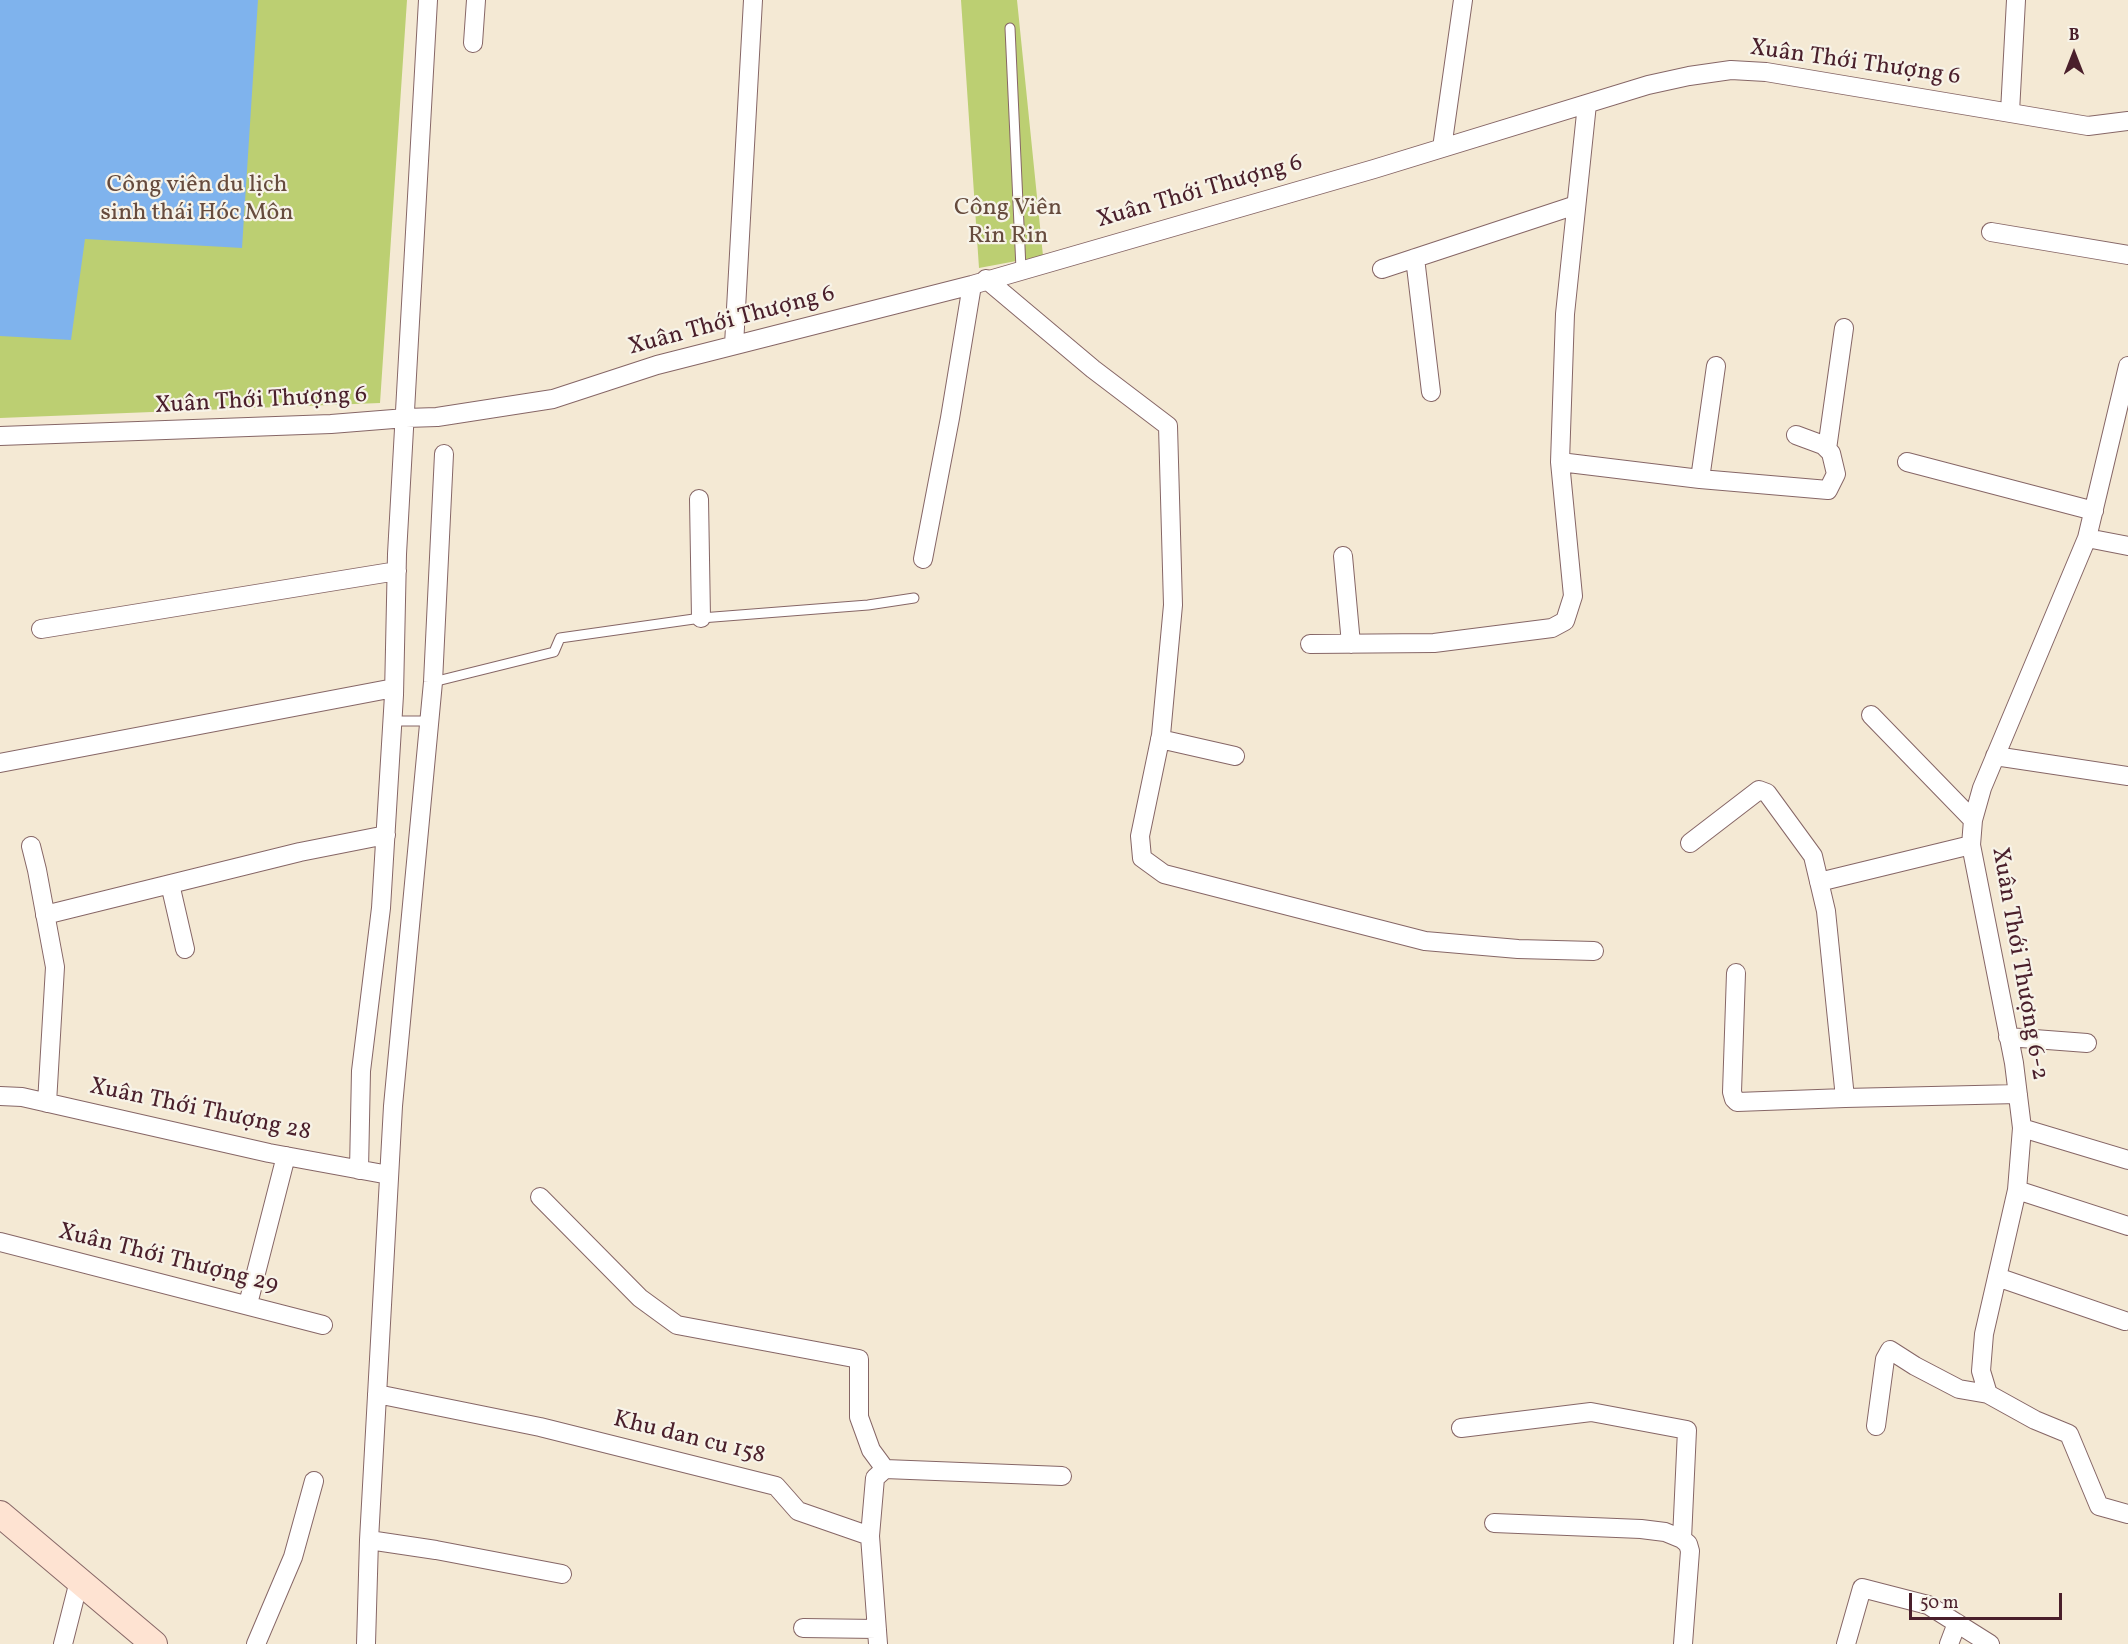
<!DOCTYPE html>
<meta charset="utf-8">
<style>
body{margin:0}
#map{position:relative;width:2128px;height:1644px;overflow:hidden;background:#f4e9d4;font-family:Vollkorn,serif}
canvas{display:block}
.north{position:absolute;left:2044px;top:24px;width:60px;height:60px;-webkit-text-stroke:4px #f7f3e8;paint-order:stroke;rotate:0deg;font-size:16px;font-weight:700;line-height:24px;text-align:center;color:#4a1f2b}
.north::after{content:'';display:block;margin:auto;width:21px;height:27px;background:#4a1f2b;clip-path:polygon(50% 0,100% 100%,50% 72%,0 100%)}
.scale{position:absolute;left:1909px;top:1593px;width:153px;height:27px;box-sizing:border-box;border:3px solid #4a1f2b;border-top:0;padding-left:8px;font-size:18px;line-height:21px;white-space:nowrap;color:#4a1f2b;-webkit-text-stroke:4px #f7f3e8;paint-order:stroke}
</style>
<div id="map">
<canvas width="2128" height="1644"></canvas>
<div class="north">B</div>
<div class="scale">50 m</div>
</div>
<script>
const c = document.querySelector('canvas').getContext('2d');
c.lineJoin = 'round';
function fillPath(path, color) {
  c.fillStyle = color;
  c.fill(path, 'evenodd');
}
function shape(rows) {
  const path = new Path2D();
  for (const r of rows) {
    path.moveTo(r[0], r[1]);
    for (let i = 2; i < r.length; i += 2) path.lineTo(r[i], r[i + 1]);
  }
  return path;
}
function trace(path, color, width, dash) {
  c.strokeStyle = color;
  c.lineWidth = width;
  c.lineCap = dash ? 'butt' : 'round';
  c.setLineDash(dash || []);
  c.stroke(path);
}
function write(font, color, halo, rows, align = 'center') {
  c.font = font + ' Vollkorn,serif';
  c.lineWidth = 4.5;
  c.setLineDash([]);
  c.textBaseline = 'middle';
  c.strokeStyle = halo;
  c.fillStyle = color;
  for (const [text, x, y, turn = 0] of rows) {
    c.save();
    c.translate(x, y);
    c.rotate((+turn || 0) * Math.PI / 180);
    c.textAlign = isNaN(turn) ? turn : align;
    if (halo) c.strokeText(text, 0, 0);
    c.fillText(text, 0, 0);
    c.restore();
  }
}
const green = shape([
 [0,0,407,0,380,403,0,418],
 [961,0,1017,0,1043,256,979,268]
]);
const water = shape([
 [0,0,258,0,242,248,85,239,71,340,0,336]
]);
const service = shape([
 [1010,28,1021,269],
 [433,682,554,652,560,638,701,618,868,605,914,598],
 [392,721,429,721]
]);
const minor = shape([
 [473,43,476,0],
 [1587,104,1565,314,1560,462,1700,479,1828,490,1836,474,1831,453,1823,445,1796,435],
 [2010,112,2016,0],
 [1442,148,1463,0],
 [1991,232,2128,255],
 [1415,258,1431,392],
 [1382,269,1576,205],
 [986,279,1093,369,1168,426,1173,605,1161,735,1140,836,1142,858,1164,874,1425,941,1518,949,1594,951],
 [734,345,753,0],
 [2128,366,2087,538,1982,788,1973,820,1971,845,2014,1063,2022,1128,2017,1190,1984,1334,1981,1371,1988,1394,2035,1420,2069,1434,2099,1506,2128,1514],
 [0,436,331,424,406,418,437,417,553,399,657,365,972,285,1374,169,1648,85,1689,76,1731,70,1766,72,2088,126,2128,121],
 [1827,449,1844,328],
 [1907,462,2094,511],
 [1700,479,1716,366],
 [699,499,701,618],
 [2087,538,2128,546],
 [1343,556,1351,644],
 [923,559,950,418,972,285],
 [41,629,397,571],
 [1310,644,1434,643,1552,628,1565,621,1573,596,1560,462],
 [1871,715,1973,820],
 [1160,739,1235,756],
 [1995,756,2128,776],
 [0,763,394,688],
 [1690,843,1759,790,1767,793,1813,856,1826,911,1845,1098,2018,1094],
 [31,846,37,870,55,967,47,1103],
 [1819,882,1971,845],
 [170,884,185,949],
 [45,915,300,852,386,835],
 [1736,973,1732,1092,1734,1099,1737,1102,1845,1098],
 [2008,1037,2087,1043],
 [0,1096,22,1097,269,1153,389,1175],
 [2022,1128,2128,1160],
 [359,1170,361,1071,381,908,394,695,397,554,428,0],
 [2017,1190,2128,1226],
 [540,1197,640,1298,677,1325,859,1359,859,1417,871,1450,885,1469],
 [0,1242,323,1325],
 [1997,1277,2125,1321],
 [248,1304,286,1156],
 [377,1394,540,1427,776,1486,798,1511,870,1536,878,1644],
 [1876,1426,1885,1359,1890,1350,1915,1366,1959,1389,1988,1394],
 [1461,1428,1591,1412,1687,1430,1682,1539],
 [1494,1523,1641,1529,1665,1532,1682,1539,1688,1544,1690,1551,1683,1644],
 [870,1536,875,1478,885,1469,1062,1476],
 [369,1540,436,1550,562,1574],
 [803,1628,877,1629],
 [63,1644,79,1581],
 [256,1644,293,1557,314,1481],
 [366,1644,369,1540,393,1106,433,682,444,454],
 [1846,1644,1862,1588,1928,1605,1990,1644],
 [1949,1644,1957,1623]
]);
const secondary = shape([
 [0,1514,154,1644]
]);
const streetNames = [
 ["Xuân Thới Thượng 6",1855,64,8],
 ["Xuân Thới Thượng 6",1200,193,-16],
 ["Xuân Thới Thượng 6",732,322,-15],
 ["Xuân Thới Thượng 6",261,402,-3],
 ["Xuân Thới Thượng 6-2",2018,964,80],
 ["Xuân Thới Thượng 28",200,1111,12],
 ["Xuân Thới Thượng 29",168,1260,14],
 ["Khu dan cu 158",689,1439,14]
];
const parkNames = [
 ["Công viên du lịch",197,187],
 ["sinh thái Hóc Môn",197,215],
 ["Công Viên",1008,210],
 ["Rin Rin",1008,238]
];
fillPath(green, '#bccf72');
fillPath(water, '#7fb3ed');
trace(service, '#866666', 11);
trace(minor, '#866666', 20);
trace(secondary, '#866666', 28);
trace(service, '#fff', 9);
trace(minor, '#fff', 18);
trace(secondary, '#fee3d2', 26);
write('24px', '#4a1f2b', '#f7f3e8', streetNames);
write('24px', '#664b3d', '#f7f3e8', parkNames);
</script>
